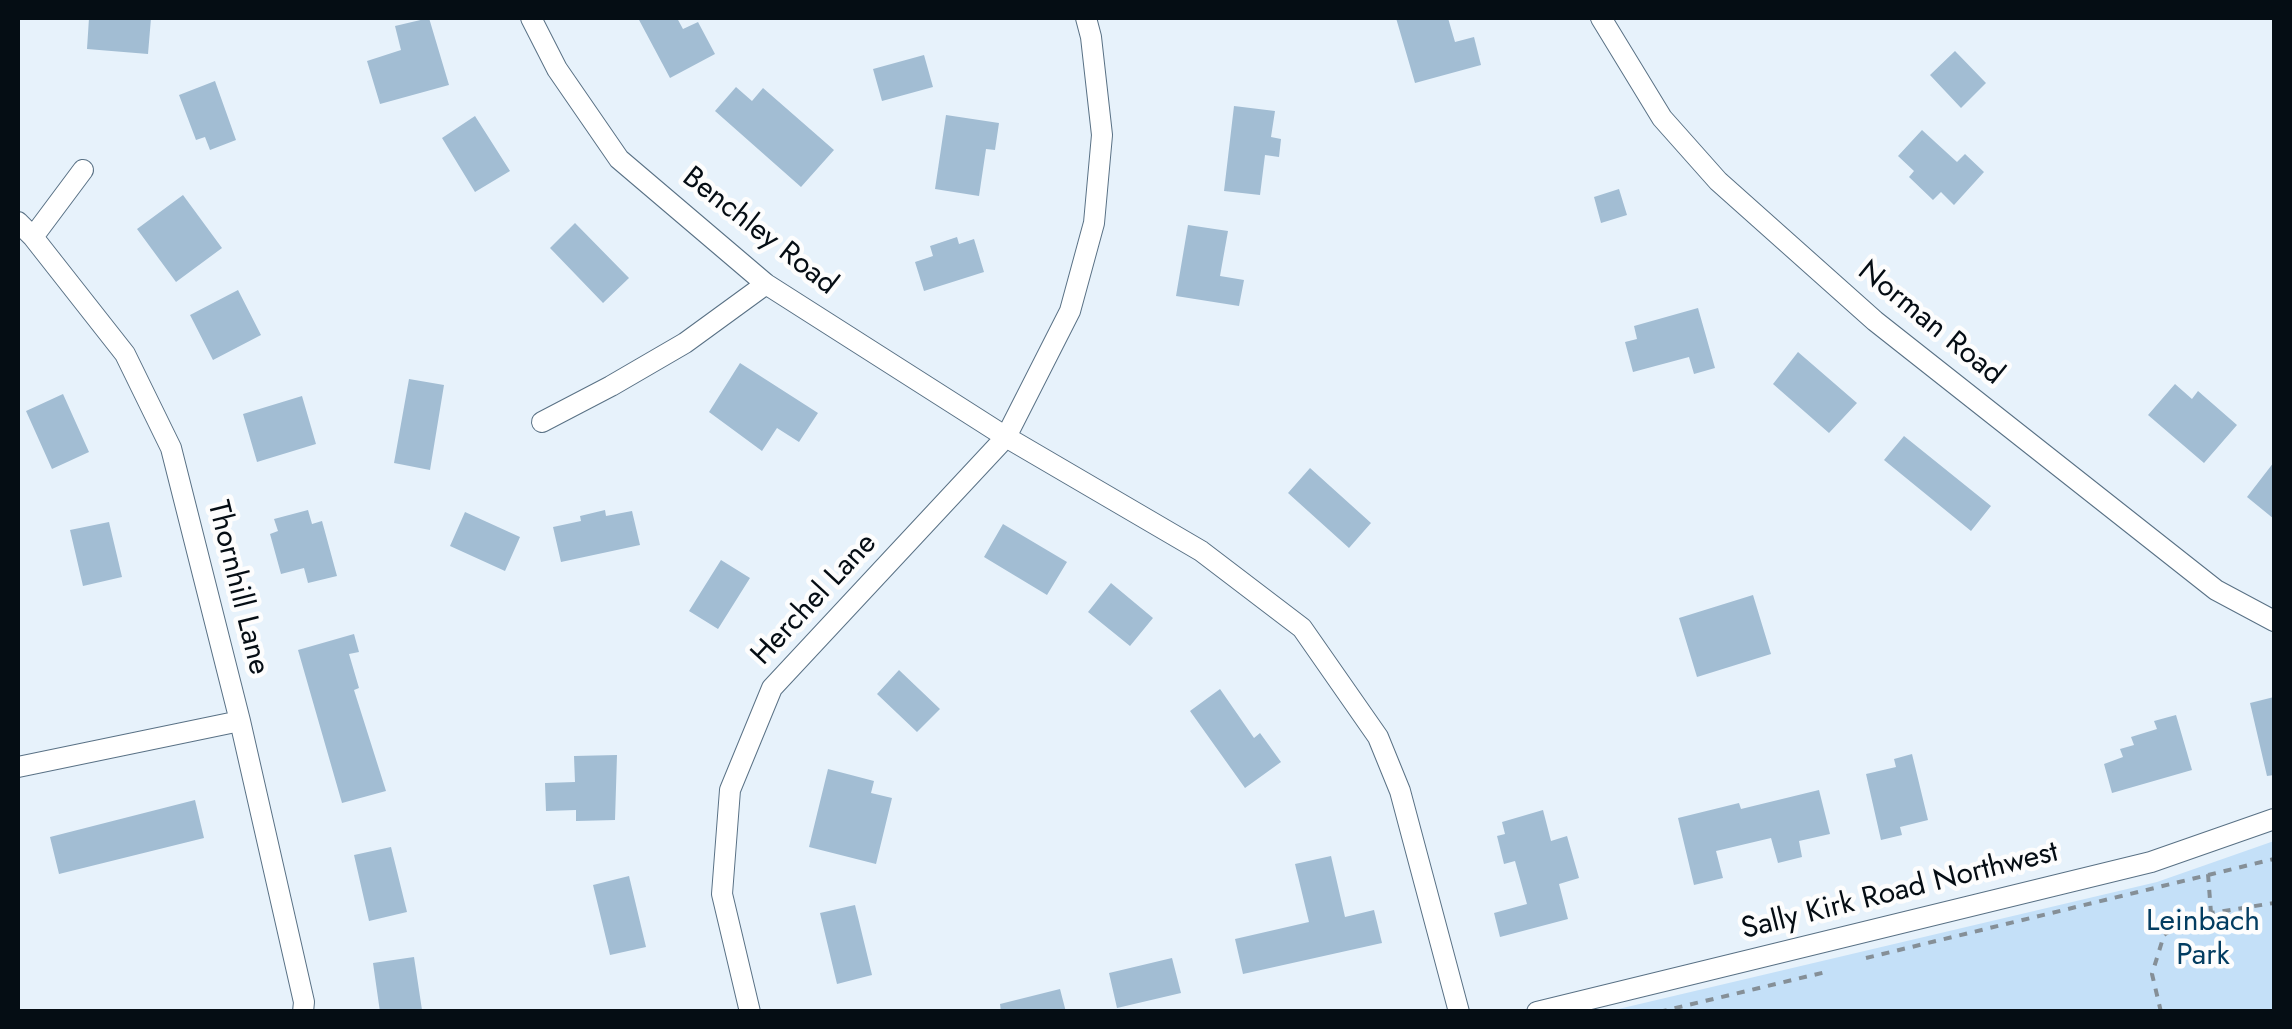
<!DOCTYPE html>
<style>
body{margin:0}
#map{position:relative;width:2292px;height:1029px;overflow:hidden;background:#e7f2fb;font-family:Jost,sans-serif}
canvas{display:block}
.frame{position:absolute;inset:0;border:20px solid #050d14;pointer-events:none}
</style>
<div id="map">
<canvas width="2292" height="1029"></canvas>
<div class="frame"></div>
</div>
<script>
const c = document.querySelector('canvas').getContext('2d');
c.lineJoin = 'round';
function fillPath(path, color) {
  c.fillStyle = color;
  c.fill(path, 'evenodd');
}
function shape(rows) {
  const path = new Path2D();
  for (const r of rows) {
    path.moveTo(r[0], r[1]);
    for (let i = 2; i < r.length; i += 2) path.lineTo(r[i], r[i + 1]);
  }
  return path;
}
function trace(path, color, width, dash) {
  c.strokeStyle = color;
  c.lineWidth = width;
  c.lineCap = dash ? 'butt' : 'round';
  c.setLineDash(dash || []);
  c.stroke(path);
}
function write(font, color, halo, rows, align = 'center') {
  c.font = font + ' Jost,sans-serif';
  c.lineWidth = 9;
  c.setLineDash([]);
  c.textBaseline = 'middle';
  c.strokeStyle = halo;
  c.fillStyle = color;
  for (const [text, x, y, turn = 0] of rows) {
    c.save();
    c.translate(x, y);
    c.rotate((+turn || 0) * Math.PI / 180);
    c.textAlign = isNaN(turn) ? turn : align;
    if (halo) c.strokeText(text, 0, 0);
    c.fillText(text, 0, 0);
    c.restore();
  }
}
const green = shape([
 [2274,841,2274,1011,1610,1011,2157,882]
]);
const building = shape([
 [89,18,151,18,148,54,87,49],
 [429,18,449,85,380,104,367,61,401,50,395,26],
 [638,18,677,18,683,29,698,22,715,54,670,78],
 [1396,18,1448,18,1455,42,1474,37,1481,65,1415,83],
 [1955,51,1986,83,1961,108,1930,75],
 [924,55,933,87,882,101,873,69],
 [215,81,236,140,210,150,205,137,196,140,179,95],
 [736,87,752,101,763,88,834,150,801,187,715,111],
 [1234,106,1275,111,1271,137,1281,139,1279,157,1265,155,1260,195,1224,191],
 [946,115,999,123,995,150,986,149,979,196,935,189],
 [475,116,510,171,475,192,442,138],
 [1922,130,1957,162,1965,154,1984,172,1954,205,1941,192,1933,200,1909,177,1914,171,1898,156],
 [1619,189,1627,215,1601,223,1594,197],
 [183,195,222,248,176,282,137,229],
 [575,223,629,278,603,303,550,248],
 [1188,225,1228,231,1220,276,1244,280,1239,306,1176,296],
 [957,237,959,244,974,239,984,272,924,291,915,262,933,256,930,246],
 [238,290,261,335,213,360,190,315],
 [1698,308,1715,368,1694,374,1689,357,1633,372,1625,342,1637,339,1634,326],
 [1798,352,1857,403,1829,433,1773,384],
 [740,363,818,413,799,442,777,428,762,451,709,412],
 [409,379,444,385,430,470,394,463],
 [2175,384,2192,399,2198,391,2237,425,2204,463,2148,415],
 [63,394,89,452,52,469,26,411],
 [302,396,316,444,257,462,243,414],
 [1904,436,1991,506,1971,531,1884,460],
 [2274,462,2274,519,2247,497],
 [1310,468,1371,523,1349,548,1288,493],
 [308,510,312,524,322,521,337,576,308,583,304,568,281,574,270,534,278,531,274,519],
 [605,510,606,516,632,511,640,545,561,562,553,527,581,521,580,516],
 [465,512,520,537,505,571,450,546],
 [109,522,122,577,83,586,70,530],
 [1003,524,1067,562,1047,595,984,557],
 [721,560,750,578,718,629,689,611],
 [1111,583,1153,618,1130,646,1088,612],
 [1753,595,1771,654,1697,677,1679,618],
 [354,634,359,652,349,654,359,688,354,690,386,791,342,803,298,650],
 [899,670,940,709,917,732,877,694],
 [1220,689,1254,738,1260,733,1281,762,1245,788,1190,711],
 [2274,697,2274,775,2267,776,2250,703],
 [2176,715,2192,770,2112,793,2104,764,2123,757,2120,749,2134,745,2131,737,2157,729,2154,721],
 [1912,754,1928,820,1900,827,1902,835,1881,840,1866,774,1896,767,1894,759],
 [617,755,615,820,576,821,576,810,546,811,545,783,575,782,574,756],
 [828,769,874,781,871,793,892,798,876,864,809,847],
 [1819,790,1830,834,1799,841,1802,857,1778,863,1771,838,1716,851,1723,878,1694,885,1678,818,1739,803,1741,809],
 [195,800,204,838,59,874,50,837],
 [1543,810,1551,841,1567,836,1579,878,1559,884,1568,919,1500,937,1494,913,1527,904,1515,861,1504,864,1497,836,1505,834,1502,822],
 [391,847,407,912,369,921,354,855],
 [1331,856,1345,917,1374,910,1382,943,1243,974,1235,939,1309,922,1295,864],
 [629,876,646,947,610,955,593,885],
 [855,905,872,975,837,984,820,913],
 [414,957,422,1010,380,1012,373,963],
 [1172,958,1181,993,1117,1008,1109,973],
 [1060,989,1066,1012,1001,1012,1000,1004]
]);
const path = shape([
 [2208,874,2211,913],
 [1866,958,2274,859],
 [1659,1012,1830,971],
 [2161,1012,2152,974,2164,935,2183,922,2211,913,2274,903]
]);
const street = shape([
 [531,18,557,69,619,159,766,284,1006,437,1201,551,1302,628,1378,737,1400,791,1459,1012],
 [1601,18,1662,118,1718,181,1875,321,2216,590,2274,621],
 [18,222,33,237,125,354,171,448,240,721,304,1002,303,1012],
 [33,237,83,170],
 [542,422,611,386,685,343,766,284],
 [18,767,240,721],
 [750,1012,722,894,730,790,772,688,1006,437,1070,311,1094,223,1102,135,1091,37,1086,18],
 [1537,1012,2151,862,2274,819]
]);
const streetNames = [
 ["Benchley Road",759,232,38],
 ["Norman Road",1930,324,39],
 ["Thornhill Lane",237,588,76],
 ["Herchel Lane",815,600,-47],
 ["Sally Kirk Road Northwest",1900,892,-14]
];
const parkNames = [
 ["Leinbach",2203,923],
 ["Park",2203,957]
];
fillPath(green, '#c4e0f8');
fillPath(building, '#a2bdd3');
trace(street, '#597185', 22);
trace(path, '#858f97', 4, [8, 8]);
trace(street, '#fff', 20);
write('30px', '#050d14', '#fdfdfd', streetNames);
write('30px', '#033d61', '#fdfdfd', parkNames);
</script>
